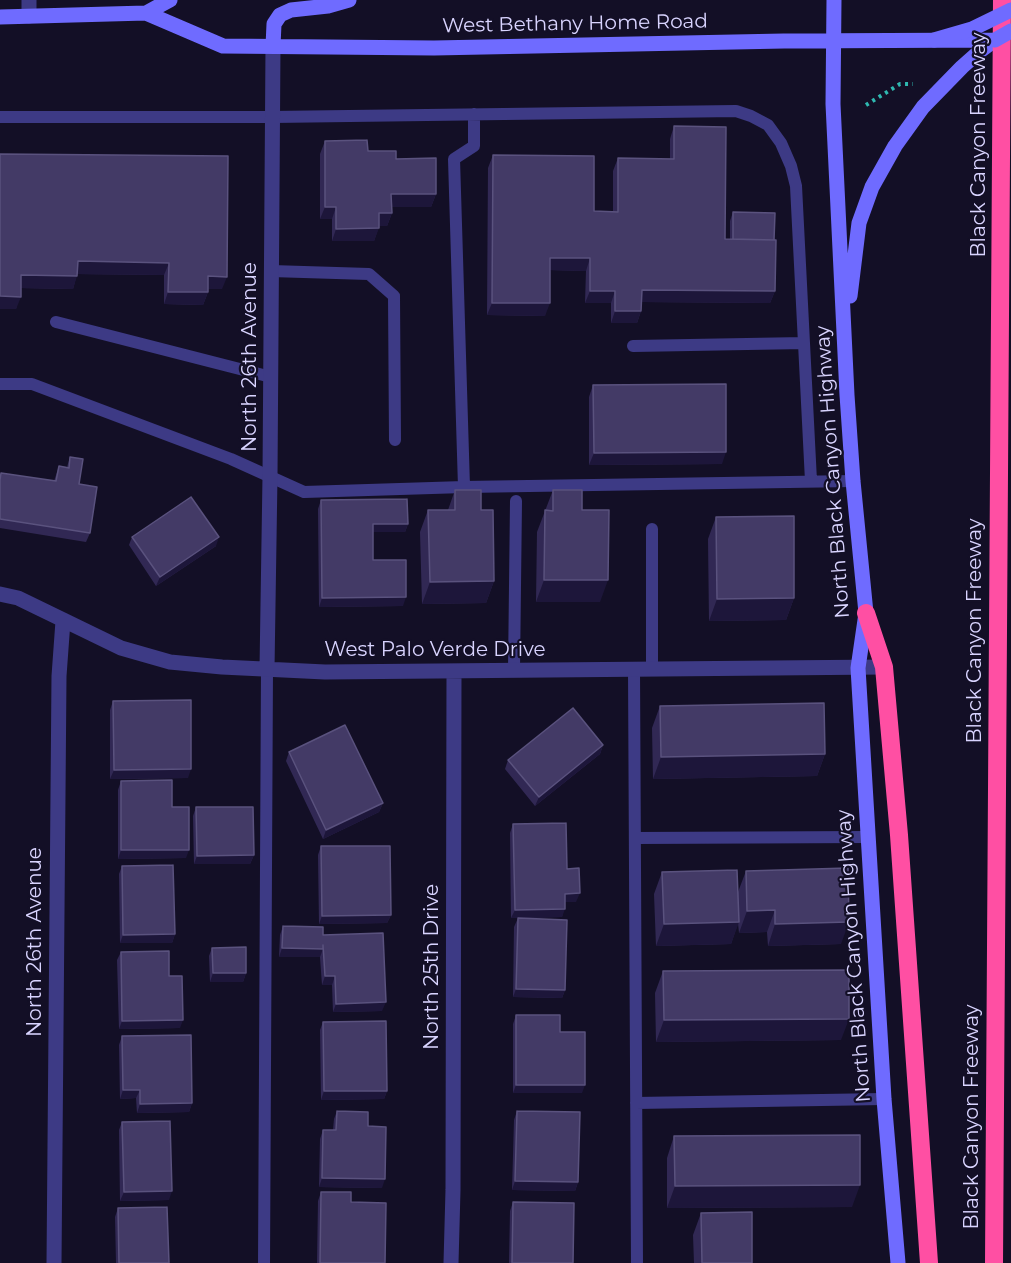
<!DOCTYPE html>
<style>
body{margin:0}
canvas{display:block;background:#130f26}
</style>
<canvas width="1011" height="1263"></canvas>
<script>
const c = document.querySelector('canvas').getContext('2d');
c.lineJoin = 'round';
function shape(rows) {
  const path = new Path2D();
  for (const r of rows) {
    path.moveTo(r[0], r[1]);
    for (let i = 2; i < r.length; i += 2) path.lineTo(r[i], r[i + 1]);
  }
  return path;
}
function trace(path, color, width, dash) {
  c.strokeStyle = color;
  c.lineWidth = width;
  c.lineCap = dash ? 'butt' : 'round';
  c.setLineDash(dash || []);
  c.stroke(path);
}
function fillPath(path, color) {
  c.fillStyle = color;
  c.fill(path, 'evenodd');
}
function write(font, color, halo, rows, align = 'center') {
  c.font = font + ' Montserrat,sans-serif';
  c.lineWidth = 4.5;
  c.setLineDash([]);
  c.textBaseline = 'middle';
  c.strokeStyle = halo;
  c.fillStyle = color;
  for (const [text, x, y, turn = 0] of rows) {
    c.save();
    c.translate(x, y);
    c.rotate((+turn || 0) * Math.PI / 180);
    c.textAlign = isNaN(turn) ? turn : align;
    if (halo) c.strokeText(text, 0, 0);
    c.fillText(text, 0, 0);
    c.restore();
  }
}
const path = shape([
 [866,105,900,84,913,84]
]);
const lane = shape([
 [0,117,272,117,736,111,751,116,768,125,781,143,791,166,796,186,811,481],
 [271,271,369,274,394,296,395,440],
 [56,322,271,377],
 [633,346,804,343],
 [0,384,32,384,231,459,304,492,464,487,853,481],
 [464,487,454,159,474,146,474,114],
 [652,529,652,669],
 [634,669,637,1263],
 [514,670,516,501],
 [635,838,868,837],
 [636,1103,884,1099],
 [264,1263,267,669]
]);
const street = shape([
 [29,16,29,0],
 [0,594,18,598,121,648,170,662,222,667,325,672,884,667],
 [267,669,270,476,273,46],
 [54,1263,59,676,63,621],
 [451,1263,453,1190,454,671]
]);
const secondary = shape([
 [834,0,833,104,847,395,853,481,866,613,858,668,884,1099,898,1263],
 [146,13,170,0],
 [0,17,146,13,223,46,434,48,784,41,995,40],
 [273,46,274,24,280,15,291,10,328,6,349,0],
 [850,296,859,223,872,187,895,146,923,107,962,67,980,51,995,40]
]);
const highway = shape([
 [866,613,884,667,899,835,929,1263],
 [994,1263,1002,0]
]);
const secondaryBridge = shape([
 [934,40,972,29,1011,10],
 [995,40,1011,31]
]);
const wall = shape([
 [674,126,725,239,730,239,730,221,733,212,774,240,775,291,770,303,642,302,641,311,637,323,611,323,611,303,585,303,586,271,550,270,545,316,487,315,488,168,493,155,594,211,613,211,613,171,618,158,670,159,670,139],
 [325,141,368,151,396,159,436,194,431,207,391,207,392,213,387,226,379,226,374,241,332,241,332,219,320,219,320,154],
 [0,154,222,289,208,289,208,292,203,305,164,304,164,275,77,274,73,289,21,288,16,309],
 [593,385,722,464,589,465,589,397],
 [70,457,79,484,90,533,86,542,0,528,0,476,1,473,54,481,59,466,67,467],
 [455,490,481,510,494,581,486,603,422,604,420,532,428,510,448,510],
 [553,490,582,510,600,602,536,602,537,532],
 [321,500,408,524,405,532,373,532,373,560,403,606,319,607,318,509],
 [716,517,794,598,786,620,709,621,708,539],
 [132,537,216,546,156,586,129,545],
 [113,701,188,778,110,779,110,710],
 [660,706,825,754,817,776,653,779,652,728],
 [603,745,600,754,535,806,505,769,508,760],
 [289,752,383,803,379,812,323,839,286,761],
 [121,781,172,807,186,858,118,859,118,790],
 [196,807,254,855,250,864,194,864,193,816],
 [513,824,567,869,576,902,565,902,562,917,520,918,565,990,562,998,513,997,514,927,518,918,511,918,510,833],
 [321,846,391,915,387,923,319,924,318,855],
 [122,866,175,934,172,943,120,943,119,874],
 [746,871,841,944,768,946,767,932,739,933,738,923,731,944,656,946,654,894,662,872,738,892],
 [283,926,323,935,382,1011,333,1012,332,985,322,985,320,957,279,957,280,935],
 [212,948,246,973,243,982,210,982,209,956],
 [121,952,169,976,180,1028,119,1029,117,960],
 [663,971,841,1040,656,1042,655,993],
 [516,1015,560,1032,582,1093,513,1093,513,1024],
 [323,1022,387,1091,384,1099,321,1100,320,1030],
 [122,1036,192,1103,189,1112,137,1113,136,1098,120,1099,119,1045],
 [337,1111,368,1126,382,1188,319,1187,320,1139,323,1130,333,1130,334,1119],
 [517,1111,578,1182,575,1191,512,1190,514,1120],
 [122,1122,169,1200,120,1201,119,1130],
 [674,1136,852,1207,667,1208,667,1158],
 [321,1192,351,1202,385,1263,317,1263,318,1201],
 [513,1202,573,1263,509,1263,510,1211],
 [118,1208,169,1263,116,1263,115,1217],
 [701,1213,752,1263,694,1263,693,1235]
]);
const shadedWall = shape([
 [391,194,436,194,431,207,387,207],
 [325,207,336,207,332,219,320,219],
 [379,213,392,213,387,226,374,226],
 [379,228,374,241,332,241,336,229],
 [550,258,590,258,586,271,546,270],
 [78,261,169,263,164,275,73,274],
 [21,275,77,276,73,289,16,288],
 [208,276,227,277,222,289,203,289],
 [642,290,775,291,770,303,637,302],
 [590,291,615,291,611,303,585,303],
 [168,292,208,292,203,305,164,304],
 [0,296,21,297,16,309,0,309],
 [492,303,550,303,545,316,487,315],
 [615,311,641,311,637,323,611,323],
 [726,452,722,464,589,465,594,453],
 [373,524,408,524,405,532,370,532],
 [219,537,216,546,156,586,160,577],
 [544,580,608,580,600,602,536,602],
 [494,581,486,603,422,604,430,582],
 [406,597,403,606,319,607,322,598],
 [794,598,786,620,709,621,717,599],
 [603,745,600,754,535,806,539,797],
 [825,754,817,776,653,779,661,757],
 [191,769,188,778,110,779,114,770],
 [383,803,379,812,323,839,326,830],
 [121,850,189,850,186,858,118,859],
 [254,855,250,864,194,864,197,856],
 [580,893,576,902,561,902,565,894],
 [565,909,562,917,511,918,515,910],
 [775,910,767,932,739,933,747,911],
 [391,915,387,923,319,924,322,916],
 [739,922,731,944,656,946,664,924],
 [849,922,841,944,768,946,775,924],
 [175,934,172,943,120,943,123,935],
 [282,948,323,949,320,957,279,957],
 [213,973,246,973,243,982,210,982],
 [325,976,335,976,332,985,322,985],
 [516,989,565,990,562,998,513,997],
 [386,1002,382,1011,333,1012,336,1004],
 [849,1019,841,1040,656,1042,664,1020],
 [183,1020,180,1028,119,1029,122,1021],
 [516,1085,585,1085,582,1093,513,1093],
 [123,1090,140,1090,136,1098,120,1099],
 [324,1091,387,1091,384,1099,321,1100],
 [192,1103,189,1112,137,1113,140,1104],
 [322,1178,385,1179,382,1188,319,1187],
 [515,1181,578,1182,575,1191,512,1190],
 [860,1185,852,1207,667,1208,675,1186],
 [172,1191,169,1200,120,1201,124,1192]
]);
const building = shape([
 [674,126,726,127,725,239,776,240,775,291,642,290,641,311,615,311,615,291,590,291,590,258,550,258,550,303,492,303,493,155,594,156,594,211,618,212,618,158,674,159,674,126],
 [367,140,368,151,396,151,396,159,436,158,436,194,391,194,392,213,379,213,379,228,336,229,336,207,325,207,325,141,367,140],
 [0,154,228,156,227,277,208,276,208,292,168,292,169,263,78,261,77,276,21,275,21,297,0,296,0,154],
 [733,212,775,213,774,240,733,239,733,212],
 [726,384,726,452,594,453,593,385,726,384],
 [70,457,83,459,79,484,97,487,90,533,0,519,0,480,1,473,56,481,59,466,69,468,70,457],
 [455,490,481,490,481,510,493,510,494,581,430,582,428,510,455,510,455,490],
 [553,490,582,490,582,510,609,510,608,580,544,580,545,510,553,511,553,490],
 [191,497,219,537,160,577,132,537,191,497],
 [407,499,408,524,373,524,373,560,406,560,406,597,322,598,321,500,407,499],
 [794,516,794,598,717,599,716,517,794,516],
 [191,700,191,769,114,770,113,701,191,700],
 [824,703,825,754,661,757,660,706,824,703],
 [573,708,603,745,539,797,508,760,573,708],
 [345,725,383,803,326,830,289,752,345,725],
 [172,780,172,807,189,807,189,850,121,850,121,781,172,780],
 [196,807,253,807,254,855,197,856,196,807],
 [566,823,567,869,579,868,580,893,565,894,565,909,515,910,513,824,566,823],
 [321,846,390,846,391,915,322,916,321,846],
 [173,865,175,934,123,935,122,866,173,865],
 [848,868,849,922,775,924,775,910,747,911,746,871,848,868],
 [737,870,739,922,664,924,662,872,737,870],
 [518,918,567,920,565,990,516,989,518,918],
 [283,926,323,927,323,935,383,933,386,1002,336,1004,335,976,325,976,323,945,323,949,282,948,283,926],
 [246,947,246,973,213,973,212,948,246,947],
 [169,951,169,976,182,976,183,1020,122,1021,121,952,169,951],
 [849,970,849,1019,664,1020,663,971,849,970],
 [516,1015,560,1015,560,1032,585,1032,585,1085,516,1085,516,1015],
 [386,1021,387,1091,324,1091,323,1022,386,1021],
 [191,1035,192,1103,140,1104,140,1090,123,1090,122,1036,191,1035],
 [337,1111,368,1112,368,1126,386,1127,385,1179,322,1178,323,1130,336,1130,337,1111],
 [517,1111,580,1112,578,1182,515,1181,517,1111],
 [170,1121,172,1191,124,1192,122,1122,170,1121],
 [860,1135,860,1185,675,1186,674,1136,860,1135],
 [321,1192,351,1192,351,1202,386,1203,385,1263,320,1263,321,1192],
 [513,1202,574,1203,573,1263,512,1263,513,1202],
 [167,1207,169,1263,119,1263,118,1208,167,1207],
 [752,1212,752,1263,702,1263,701,1213,752,1212]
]);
const streetNames = [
 ["West Bethany Home Road",575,24,-1],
 ["Black Canyon Freeway",979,145,-90],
 ["North 26th Avenue",250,357,-90],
 ["North Black Canyon Highway",833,472,-94],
 ["Black Canyon Freeway",975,631,-90],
 ["West Palo Verde Drive",435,650],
 ["North 26th Avenue",35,942,-90],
 ["North Black Canyon Highway",854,956,-94],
 ["North 25th Drive",432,967,-90],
 ["Black Canyon Freeway",972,1117,-90]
];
trace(path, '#2fb8b0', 4, [3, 4.5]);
trace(lane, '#3d3a85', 12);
trace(street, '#3d3a85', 15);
trace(secondary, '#6f6bff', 15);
trace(highway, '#ff4fa3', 18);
trace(secondaryBridge, '#6f6bff', 15);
fillPath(wall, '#312854');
fillPath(shadedWall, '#1d163a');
fillPath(building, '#433a66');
trace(building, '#5a527e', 1.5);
write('20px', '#d9d4ff', '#130f26', streetNames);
</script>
